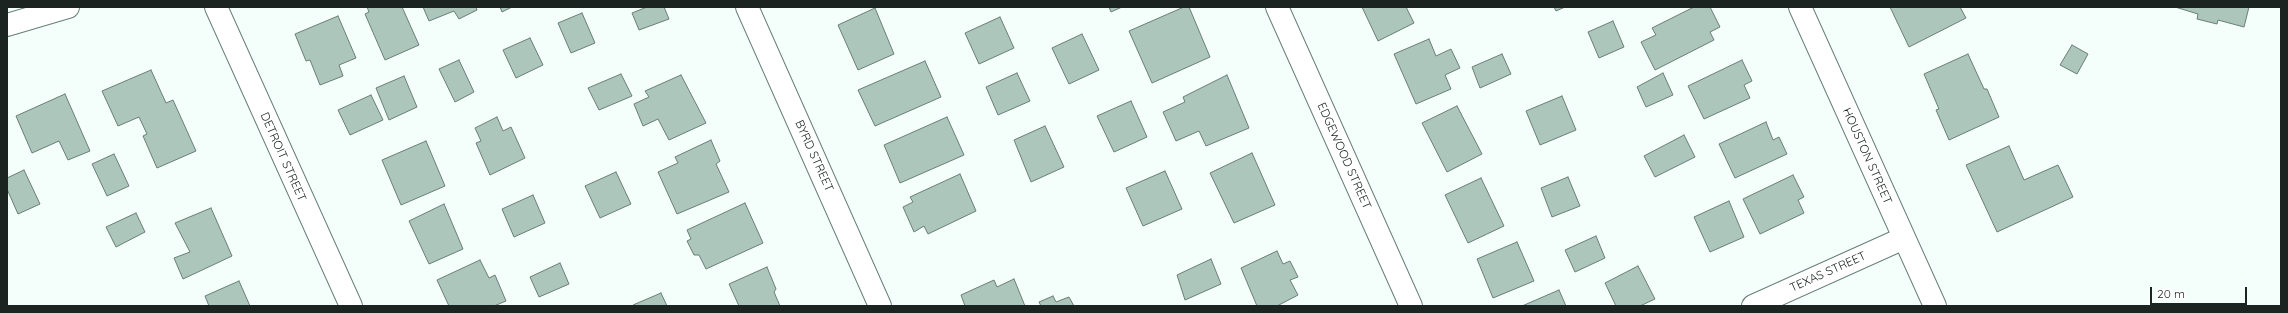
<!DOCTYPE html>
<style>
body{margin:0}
#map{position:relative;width:2288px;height:313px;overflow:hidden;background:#f4fefa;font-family:Quicksand,sans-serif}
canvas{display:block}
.frame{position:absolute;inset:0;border:8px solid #1b2420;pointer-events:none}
.scale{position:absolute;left:2150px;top:287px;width:97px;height:18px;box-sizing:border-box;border:2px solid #1b2420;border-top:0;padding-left:5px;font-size:12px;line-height:14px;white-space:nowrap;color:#1b2420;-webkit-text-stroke:3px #fff;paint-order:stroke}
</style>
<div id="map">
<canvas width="2288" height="313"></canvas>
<div class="frame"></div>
<div class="scale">20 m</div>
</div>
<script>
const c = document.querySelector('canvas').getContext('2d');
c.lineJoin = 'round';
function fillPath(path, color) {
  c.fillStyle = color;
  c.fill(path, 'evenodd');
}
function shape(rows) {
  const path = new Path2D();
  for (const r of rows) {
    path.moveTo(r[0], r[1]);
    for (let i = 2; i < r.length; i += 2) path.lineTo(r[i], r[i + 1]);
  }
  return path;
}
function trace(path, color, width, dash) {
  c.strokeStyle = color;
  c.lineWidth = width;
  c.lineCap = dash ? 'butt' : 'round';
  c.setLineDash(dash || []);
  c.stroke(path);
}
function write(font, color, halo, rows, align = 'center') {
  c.font = font + ' Quicksand,sans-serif';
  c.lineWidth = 4;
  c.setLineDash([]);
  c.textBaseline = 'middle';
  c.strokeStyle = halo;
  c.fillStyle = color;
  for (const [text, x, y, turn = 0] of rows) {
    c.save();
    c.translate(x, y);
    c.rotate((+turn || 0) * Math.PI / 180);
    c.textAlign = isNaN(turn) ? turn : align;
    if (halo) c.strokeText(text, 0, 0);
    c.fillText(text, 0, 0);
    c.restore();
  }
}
const building = shape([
 [367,7,402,7,419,45,385,60,365,14,369,12,367,7],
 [423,7,476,7,477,10,459,19,454,11,429,21,423,7],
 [500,7,512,7,502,12,500,7],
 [647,7,664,7,669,19,639,30,632,13,647,7],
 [1109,7,1122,7,1111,12,1109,7],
 [1184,7,1189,7,1210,57,1152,83,1129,31,1184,7],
 [1362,7,1406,7,1414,23,1378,41,1362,7],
 [1554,7,1565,7,1556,11,1554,7],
 [1694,7,1710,7,1720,27,1710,32,1714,40,1655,70,1641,42,1656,35,1652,28,1694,7],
 [1890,7,1960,7,1966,18,1909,47,1890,7],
 [2175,7,2249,7,2244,27,2218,20,2217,24,2197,19,2198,14,2175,7],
 [875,8,894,54,858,70,838,25,875,8],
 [582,13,595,43,571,53,558,23,582,13],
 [338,16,356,58,339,65,343,76,320,85,310,60,306,61,295,34,338,16],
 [1000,17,1014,48,979,64,965,33,1000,17],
 [1613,21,1624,47,1599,58,1588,32,1613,21],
 [1082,34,1099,70,1069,84,1052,48,1082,34],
 [530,38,543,65,516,78,503,50,530,38],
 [1429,39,1436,56,1451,49,1460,68,1445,75,1451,89,1416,104,1394,54,1429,39],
 [2072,45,2088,54,2077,74,2060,65,2072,45],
 [1502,54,1511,74,1480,88,1472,67,1502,54],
 [1968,54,1984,89,1987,89,1999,117,1949,140,1936,110,1939,109,1924,74,1968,54],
 [459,60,474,92,455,102,439,69,459,60],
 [1742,60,1752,81,1744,85,1750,98,1704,119,1688,86,1742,60],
 [925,61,941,97,875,126,858,90,925,61],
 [151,70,166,103,173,100,196,151,157,168,143,136,147,134,139,117,118,126,102,91,151,70],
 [1017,73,1030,101,998,115,986,87,1017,73],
 [1663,73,1673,95,1646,107,1637,87,1663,73],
 [621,74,632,96,599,110,588,88,621,74],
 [681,75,706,123,669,140,658,119,643,126,634,104,649,97,645,91,681,75],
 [1227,75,1249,128,1206,146,1199,131,1176,141,1163,112,1185,102,1183,97,1227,75],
 [404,76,417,107,389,120,376,88,404,76],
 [65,94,90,151,68,160,59,141,32,153,16,116,65,94],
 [371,95,383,120,350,135,338,110,371,95],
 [1562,96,1576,130,1540,145,1526,111,1562,96],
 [1131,101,1147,137,1114,152,1097,116,1131,101],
 [1457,106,1482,154,1447,172,1422,123,1457,106],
 [497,117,503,131,511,127,525,158,490,175,476,143,481,141,475,128,497,117],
 [947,117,964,155,900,183,884,145,947,117],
 [1766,122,1773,140,1779,137,1787,154,1735,178,1719,144,1766,122],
 [1045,126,1064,167,1031,182,1014,140,1045,126],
 [1684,135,1695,157,1655,177,1644,156,1684,135],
 [711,140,720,161,716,164,729,192,677,214,658,172,678,163,675,157,711,140],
 [426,141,445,186,401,205,382,160,426,141],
 [2009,146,2024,180,2058,165,2073,197,1997,232,1966,165,2009,146],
 [1252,153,1275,205,1234,223,1210,173,1252,153],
 [114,154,129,186,107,196,92,164,114,154],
 [24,170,40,204,18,214,7,189,7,178,24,170],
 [1165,171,1182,209,1143,226,1126,188,1165,171],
 [616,172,631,204,600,218,585,186,616,172],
 [960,174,976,211,928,234,924,226,914,232,903,207,913,202,910,197,960,174],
 [1793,175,1804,197,1798,200,1804,213,1760,234,1743,199,1793,175],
 [1568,177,1580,206,1552,217,1541,188,1568,177],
 [1481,178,1504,226,1468,243,1445,195,1481,178],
 [533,195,545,223,514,237,502,209,533,195],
 [1729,201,1744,237,1710,252,1694,217,1729,201],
 [745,203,763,243,706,269,699,255,694,255,687,241,691,239,687,230,745,203],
 [444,204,463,249,429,264,409,221,444,204],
 [211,208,232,256,183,279,174,258,190,252,175,223,211,208],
 [136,213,145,232,116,247,106,227,136,213],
 [1596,236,1605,258,1575,272,1565,250,1596,236],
 [1517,242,1534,281,1493,298,1477,259,1517,242],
 [1277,251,1283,264,1290,261,1298,277,1290,280,1298,295,1277,306,1257,306,1241,268,1277,251],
 [1211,259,1221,284,1185,300,1177,275,1211,259],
 [480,260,489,278,495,275,506,301,494,306,449,306,437,280,480,260],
 [560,263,569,284,539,297,530,277,560,263],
 [1638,266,1655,299,1640,306,1616,306,1605,283,1638,266],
 [767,267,776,289,774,292,780,306,739,306,729,284,767,267],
 [1014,279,1025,306,965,306,961,295,994,280,997,287,1014,279],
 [239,281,250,306,209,306,205,296,239,281],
 [1559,290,1566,306,1522,306,1559,290],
 [661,293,667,306,634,306,633,305,661,293],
 [1053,296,1056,302,1069,297,1074,306,1041,306,1039,302,1053,296]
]);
const minor = shape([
 [216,7,351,306],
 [747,7,880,306],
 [1277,7,1411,306],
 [1800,7,1935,306],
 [7,25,68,7],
 [1753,306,1904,238]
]);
const streetNames = [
 ["BYRD STREET",814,156,66],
 ["EDGEWOOD STREET",1344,156,66],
 ["HOUSTON STREET",1867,156,66],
 ["DETROIT STREET",283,157,66],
 ["TEXAS STREET",1828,272,-24]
];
fillPath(building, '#acc6bb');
trace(building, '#687f76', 1);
trace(minor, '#677f75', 24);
trace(minor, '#fff', 22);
write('12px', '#1b2420', '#fff', streetNames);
</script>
